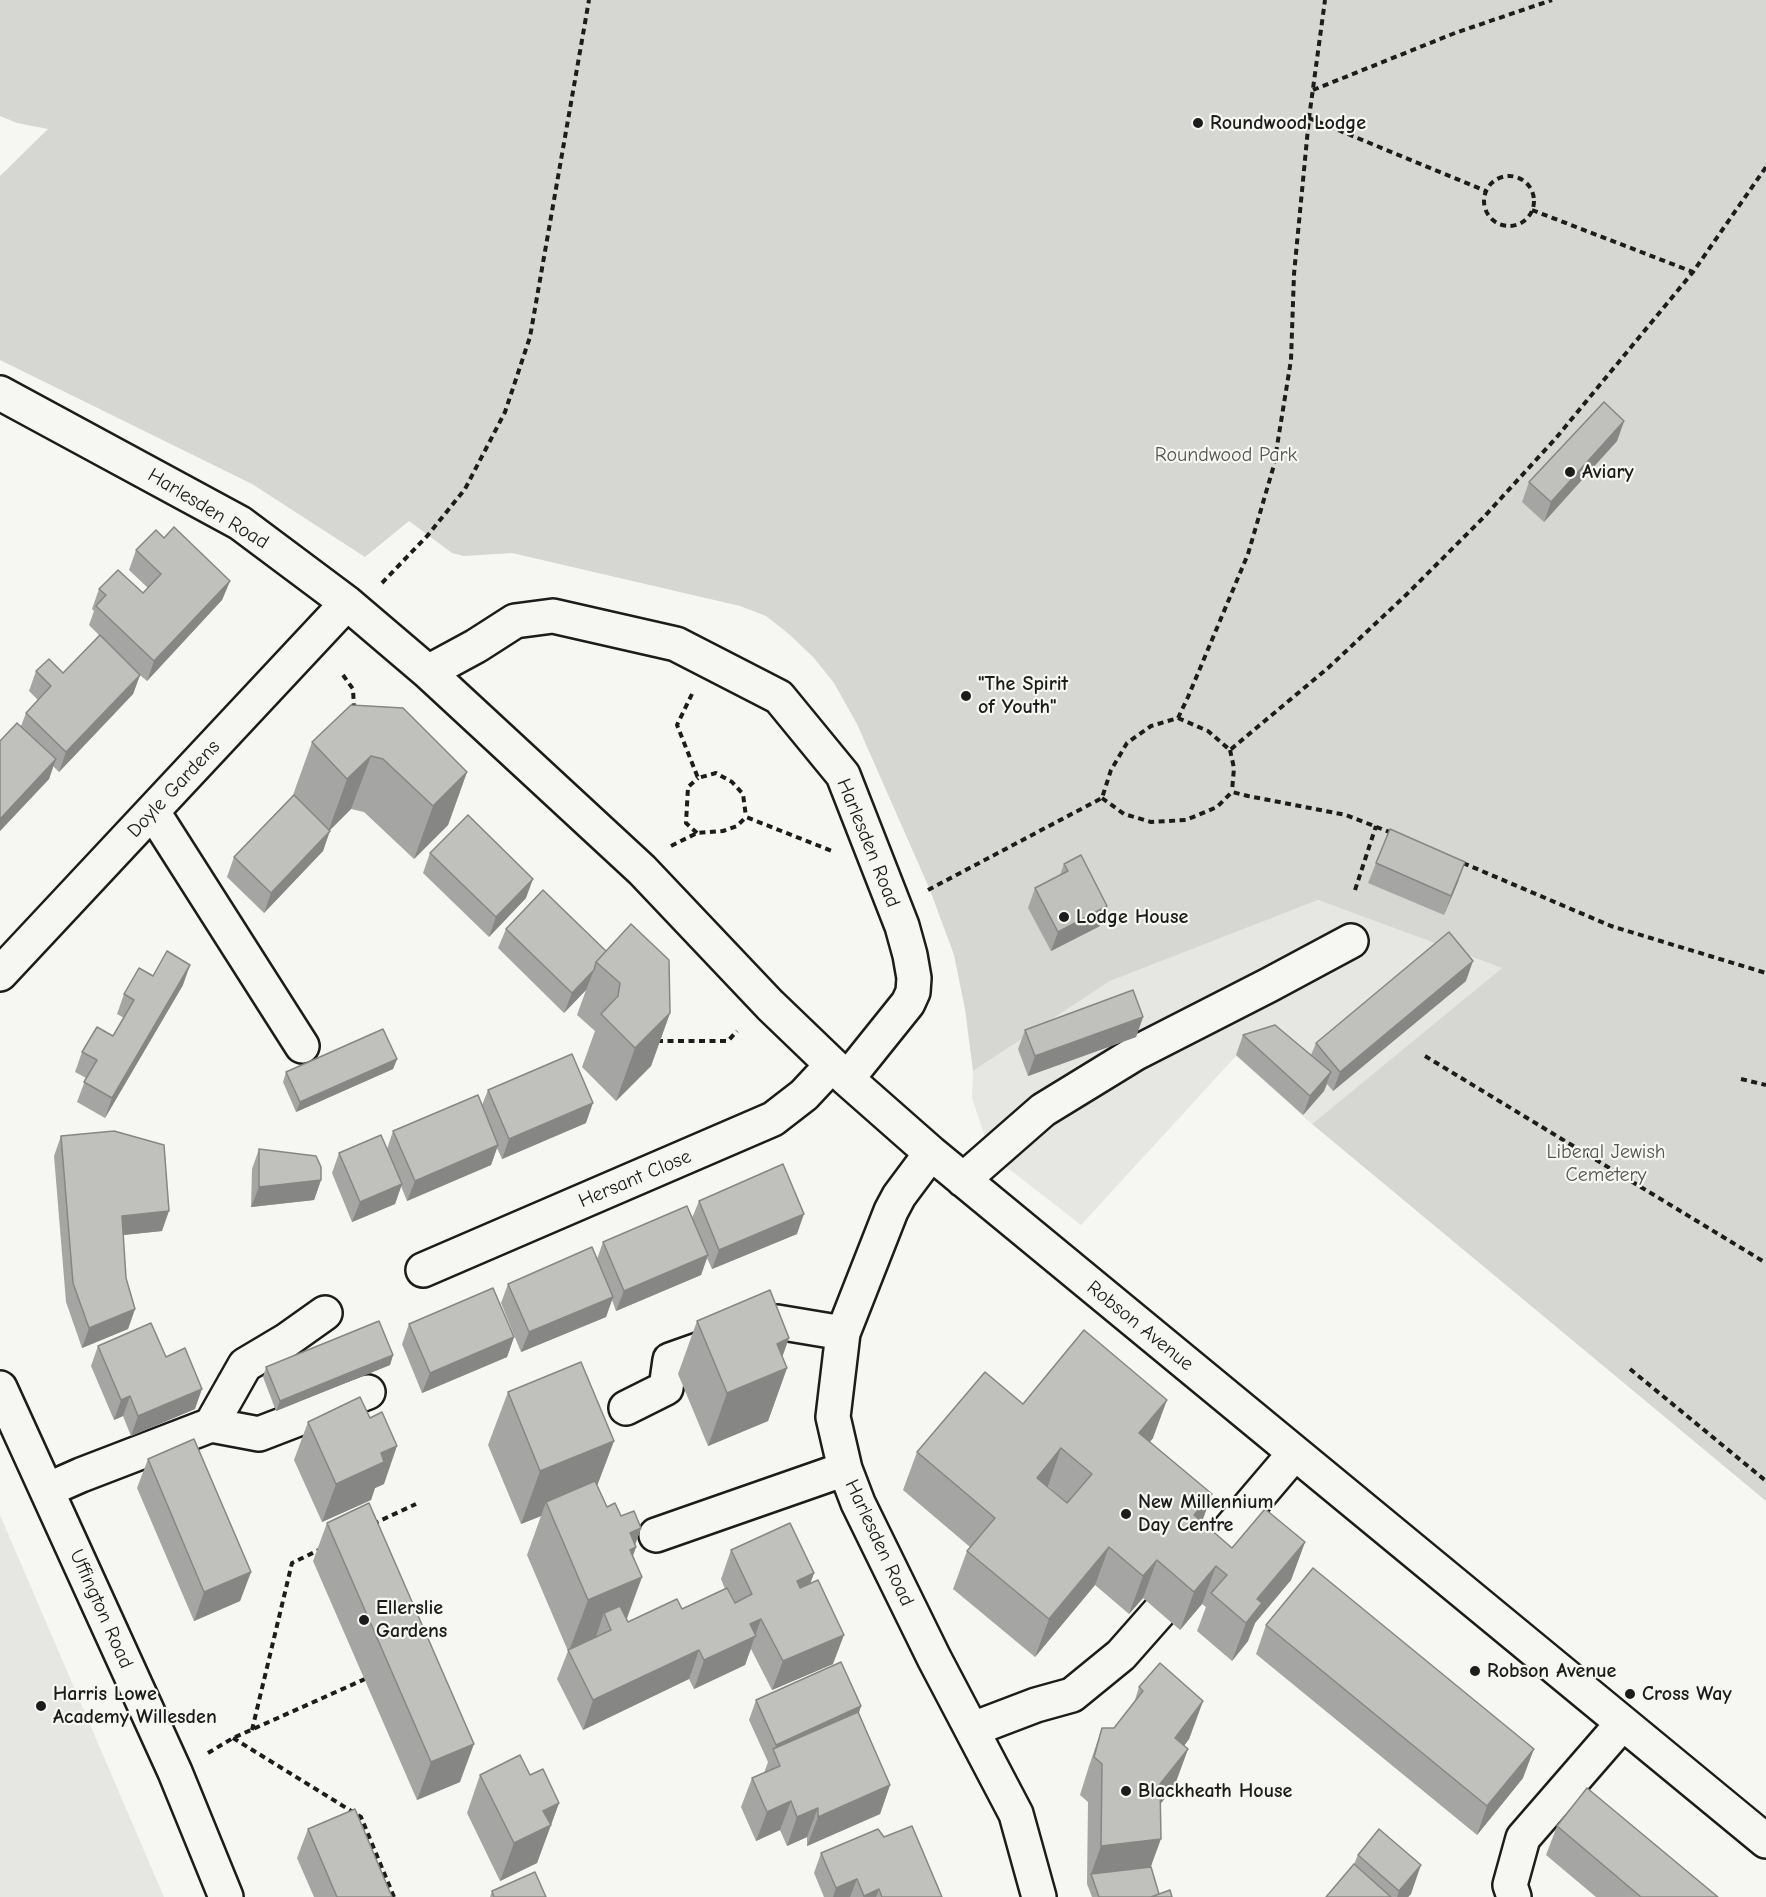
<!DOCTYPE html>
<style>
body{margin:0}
canvas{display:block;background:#f6f6f2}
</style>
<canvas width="1766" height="1897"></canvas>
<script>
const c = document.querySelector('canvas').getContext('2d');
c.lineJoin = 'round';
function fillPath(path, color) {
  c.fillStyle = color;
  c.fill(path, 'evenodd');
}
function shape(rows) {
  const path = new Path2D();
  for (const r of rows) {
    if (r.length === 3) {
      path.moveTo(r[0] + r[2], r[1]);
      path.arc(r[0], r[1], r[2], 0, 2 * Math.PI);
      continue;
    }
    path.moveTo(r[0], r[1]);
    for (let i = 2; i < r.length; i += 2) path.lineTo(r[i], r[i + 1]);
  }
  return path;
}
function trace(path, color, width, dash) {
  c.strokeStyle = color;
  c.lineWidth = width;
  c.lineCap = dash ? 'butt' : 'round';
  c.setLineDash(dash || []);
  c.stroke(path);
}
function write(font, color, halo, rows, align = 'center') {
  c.font = font + ' "Comic Neue",sans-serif';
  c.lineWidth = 4.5;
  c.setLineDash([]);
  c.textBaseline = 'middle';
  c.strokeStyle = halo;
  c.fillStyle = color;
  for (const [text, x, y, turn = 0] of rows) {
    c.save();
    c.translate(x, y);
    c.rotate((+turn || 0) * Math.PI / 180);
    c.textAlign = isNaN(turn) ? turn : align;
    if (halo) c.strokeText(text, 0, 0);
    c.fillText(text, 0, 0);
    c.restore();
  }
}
const built = shape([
 [1318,900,1502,968,1312,1124,1236,1056,1081,1225,991,1155,972,1098,973,1071,1110,981],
 [0,1515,164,1897,0,1897]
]);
const green = shape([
 [0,0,1766,0,1766,1501,1312,1124,1502,968,1318,900,1110,981,973,1071,965,1009,954,955,930,890,857,724,834,683,814,658,789,634,766,616,740,606,512,553,464,556,452,553,409,521,365,557,252,484,0,360,0,176,48,129,17,123,0,116]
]);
const path = shape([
 [1313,90,1455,33,1552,0],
 [1309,118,1486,191],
 [1509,201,25],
 [1532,210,1693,272],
 [382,583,428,535,465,489,505,412,530,337,589,0],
 [343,675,353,689,354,708],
 [692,694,677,725,698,778,716,773,732,782,743,794,746,817],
 [1178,718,1208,731,1230,750,1328,668,1406,595,1483,518,1556,438,1693,272,1766,167],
 [1230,750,1234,768,1232,791],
 [1102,798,1124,814,1151,822,1186,820,1217,807,1232,792,1248,796,1346,815,1392,833],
 [697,833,686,823,688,787,698,778],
 [671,846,697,833,723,831,737,826,746,817,832,851],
 [1463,863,1611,926,1766,973],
 [928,890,1102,798,1111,770,1127,743,1151,726,1178,718,1188,697,1248,554,1274,465,1291,360,1294,274,1309,118,1325,0],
 [1355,890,1376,826],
 [657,1041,728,1041,737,1031],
 [1425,1056,1766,1263],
 [1741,1079,1766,1085],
 [1630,1369,1766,1481],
 [373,1524,416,1504],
 [252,1730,292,1563,321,1549],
 [233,1738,361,1817,394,1897],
 [208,1753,233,1738,365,1679]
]);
const minor = shape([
 [0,393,240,523,347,603,428,672,642,870,770,1005,847,1079,931,1153,1766,1841],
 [428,672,476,646,515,621,553,616,676,644,779,697,843,775,902,926,910,955,914,978,913,992,908,1003,847,1079],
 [153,812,302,1046],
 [0,974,347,603],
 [931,1153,899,1196,891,1211,843,1333,833,1417,845,1469,858,1503,934,1658,1016,1814,1039,1897],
 [963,1180,1043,1110,1136,1053,1269,985,1351,941],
 [423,1270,773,1119,804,1095,832,1065],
 [0,1388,175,1772,226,1897],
 [626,1408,666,1388,670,1360,777,1322,843,1333],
 [211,1425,245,1365,287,1340,325,1313],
 [47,1490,81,1475,211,1425,259,1434,368,1392],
 [656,1535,845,1469],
 [1197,1568,1294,1454],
 [973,1729,1036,1705,1072,1695,1121,1655,1159,1612],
 [1514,1897,1510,1885,1523,1838,1622,1724]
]);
const wall = shape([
 [1624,421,1617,441,1544,522,1522,502,1529,482],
 [164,538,230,581,222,600,147,681,140,675,133,694,59,772,53,766,49,779,0,831,0,741,21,726,26,713,38,700,29,691,36,671,63,673,99,635,89,625,94,611,92,609,99,589,143,593,148,588,129,570,136,550],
 [312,742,467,772,448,825,414,859,364,812,351,809,329,831,323,851,264,913,227,877,234,857,293,795],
 [430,853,526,898,489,937,423,873],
 [1376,863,1458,882,1444,915,1368,883],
 [1064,864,1107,906,1100,926,1051,951,1028,908,1035,888,1060,875],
 [506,929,606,951,670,1013,651,1066,616,1101,582,1067,595,1031,577,1015,586,990,564,1013,498,948],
 [153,976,183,985,105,1118,77,1102,86,1078,75,1072,82,1052,113,1036,124,1018,117,1014,124,994],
 [1466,981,1333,1091,1327,1084,1324,1091,1303,1115,1236,1055,1243,1035,1311,1055,1316,1043],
 [1143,1017,1136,1037,1028,1076,1018,1049,1025,1030],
 [397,1059,393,1069,296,1112,283,1082,286,1072],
 [488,1090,586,1123,502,1159,497,1148,491,1165,407,1201,401,1186,395,1204,352,1222,332,1173,339,1153,387,1149,393,1131,482,1105],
 [61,1136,162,1231,123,1235,126,1278,135,1309,128,1329,82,1348,66,1302,54,1156],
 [259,1149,321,1180,314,1200,251,1207,252,1169],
 [699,1201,797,1234,712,1269,707,1258,701,1275,616,1311,612,1300,606,1317,521,1352,501,1303,508,1284,597,1259,603,1242,692,1218],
 [697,1321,787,1368,768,1421,708,1446,678,1374],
 [409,1324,514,1337,507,1357,422,1393,402,1344],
 [98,1346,166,1357,195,1409,131,1436,123,1416,114,1420,91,1366],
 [393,1355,390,1365,276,1411,263,1377,266,1367],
 [508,1392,614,1441,597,1485,607,1507,621,1516,641,1528,635,1544,636,1547,633,1556,642,1577,627,1619,628,1622,682,1609,725,1589,721,1579,731,1550,814,1573,810,1584,833,1664,772,1690,751,1649,745,1665,694,1689,689,1679,583,1730,557,1679,568,1651,527,1555,541,1516,521,1524,488,1445],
 [1023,1404,1153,1438,1150,1442,1212,1494,1202,1522,1232,1548,1305,1542,1291,1580,1255,1623,1248,1641,1232,1661,1197,1631,1206,1607,1202,1604,1180,1630,1143,1598,1129,1614,1095,1585,1035,1657,953,1589,967,1551,970,1547,903,1490,917,1452],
 [1048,1486,1067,1503,1047,1487],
 [308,1422,384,1484,375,1488,371,1500,322,1522,294,1460],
 [148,1459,251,1572,240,1601,194,1621,137,1488],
 [327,1523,460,1782,417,1800,313,1561],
 [1266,1625,1523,1778,1477,1835,1256,1654],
 [1139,1687,1203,1701,1189,1739,1184,1746,1188,1749,1174,1787,1160,1804,1151,1867,1158,1894,1172,1897,1092,1897,1087,1884,1088,1802,1080,1795,1089,1766,1102,1728,1114,1728,1134,1703],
 [756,1700,861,1706,859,1713,890,1785,880,1814,807,1846,807,1837,787,1846,780,1830,756,1841,741,1807,752,1778,764,1773,768,1762,749,1720],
 [480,1775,530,1775,559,1803,537,1863,500,1881,467,1813],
 [1557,1826,1718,1897,1596,1897,1546,1855],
 [308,1829,392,1897,314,1897,297,1858],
 [884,1837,942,1897,824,1897,814,1873,821,1853],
 [1358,1855,1411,1894,1408,1897,1326,1897,1354,1864],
 [492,1891,546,1897,490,1897]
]);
const shadedWall = shape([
 [1624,421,1617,441,1544,522,1551,502],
 [230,581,222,600,147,681,154,661],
 [140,675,133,694,59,772,66,752],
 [371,756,351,809,328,832,347,779],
 [56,759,49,779,0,831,0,819],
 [467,772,448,825,414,859,433,806],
 [330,831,323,851,264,913,271,893],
 [1465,862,1458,882,1444,915,1451,896],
 [533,879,526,898,489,937,496,917],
 [1107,906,1100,926,1051,951,1058,932],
 [1473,961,1466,981,1333,1091,1340,1072],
 [190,965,183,985,105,1118,112,1098],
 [594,970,586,990,564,1013,572,993],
 [670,1013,651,1066,616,1101,635,1048],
 [1143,1017,1136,1037,1028,1076,1035,1056],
 [397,1059,393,1069,296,1112,300,1102],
 [1331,1072,1324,1091,1303,1115,1310,1096],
 [593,1103,586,1123,502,1159,509,1139],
 [498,1145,491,1165,407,1201,415,1181],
 [321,1180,314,1200,251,1207,259,1187],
 [402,1184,395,1204,352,1222,360,1202],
 [169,1211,162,1231,114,1236,122,1216],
 [804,1214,797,1234,712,1269,719,1250],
 [708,1255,701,1275,616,1311,624,1291],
 [613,1297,606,1317,521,1352,529,1332],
 [135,1309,128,1329,82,1348,89,1328],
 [514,1337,507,1357,422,1393,430,1373],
 [789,1338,777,1372,787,1368,768,1421,708,1446,727,1393,777,1344],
 [393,1355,390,1365,276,1411,280,1401],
 [202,1389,195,1409,131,1436,138,1416],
 [130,1396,123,1416,114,1420,121,1400],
 [1167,1400,1153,1438,1125,1471,1139,1433],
 [614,1441,594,1494,546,1502,541,1516,521,1524,540,1471],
 [397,1446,384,1484,375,1488,371,1500,322,1522,336,1484,381,1453],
 [1061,1448,1048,1486,1023,1516,1037,1478],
 [1212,1494,1198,1532,1194,1515],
 [641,1528,634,1548,636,1547,622,1585,642,1577,622,1630,611,1630,604,1613,594,1642,569,1651,588,1600,630,1533],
 [1305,1542,1291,1580,1255,1623,1248,1641,1232,1661,1246,1623,1257,1599],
 [1109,1547,1095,1585,1035,1657,1049,1619],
 [1157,1560,1143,1598,1129,1614,1143,1576],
 [1216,1566,1202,1604,1180,1630,1194,1592],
 [251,1572,240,1601,194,1621,204,1592],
 [814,1573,803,1603,797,1581],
 [761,1619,745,1665,694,1689,704,1660,750,1624],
 [844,1635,833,1664,772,1690,783,1661],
 [699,1650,689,1679,583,1730,593,1700],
 [1203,1701,1189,1739,1161,1776,1175,1738],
 [861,1706,854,1726,774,1752,776,1745],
 [474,1744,460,1782,417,1800,431,1762],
 [1188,1749,1174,1787,1146,1822,1160,1784],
 [1534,1749,1523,1778,1477,1835,1487,1806],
 [890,1785,880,1814,807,1846,818,1817],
 [791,1801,780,1830,756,1841,767,1812],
 [559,1803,537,1863,500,1881,514,1843,543,1811],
 [818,1808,807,1837,787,1846,797,1817],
 [1161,1839,1147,1877,1091,1874,1101,1846],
 [1421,1865,1411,1894,1408,1897,1397,1897,1399,1891],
 [857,1879,850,1897,833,1897,836,1888],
 [879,1889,876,1897,863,1897,864,1896]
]);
const building = shape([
 [1604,402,1624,421,1551,502,1529,482,1604,402],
 [174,527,230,581,154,661,96,606,106,595,99,589,118,570,143,593,161,574,136,550,156,530,164,538,174,527],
 [100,635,140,675,66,752,26,713,51,686,36,671,49,659,63,673,100,635],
 [351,705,403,708,467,772,433,806,383,759,371,756,347,779,312,742,351,705],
 [17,723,56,759,0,819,0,741,17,723],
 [294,795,330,831,271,893,234,857,294,795],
 [468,815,533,879,496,917,430,853,468,815],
 [1390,829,1465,862,1451,896,1376,863,1390,829],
 [1081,855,1107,906,1058,932,1035,888,1068,871,1064,864,1081,855],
 [543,890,606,951,596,962,594,970,572,993,506,929,543,890],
 [631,924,669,960,670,1013,635,1048,601,1014,618,996,620,983,596,962,631,924],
 [1449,932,1473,961,1340,1072,1316,1043,1449,932],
 [167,951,190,965,112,1098,84,1082,97,1060,82,1052,97,1027,113,1036,134,1000,124,994,139,968,153,976,167,951],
 [1133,990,1143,1017,1035,1056,1025,1030,1133,990],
 [1275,1025,1331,1072,1310,1096,1243,1035,1275,1025],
 [383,1029,397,1059,300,1102,286,1072,383,1029],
 [572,1054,593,1103,509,1139,488,1090,572,1054],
 [478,1095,498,1145,415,1181,393,1131,478,1095],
 [114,1131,164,1145,169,1211,122,1216,126,1278,135,1309,89,1328,73,1283,61,1136,114,1131],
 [381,1135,402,1184,360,1202,339,1153,381,1135],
 [259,1149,316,1156,321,1167,321,1180,259,1187,259,1149],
 [783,1164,804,1214,719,1250,699,1201,783,1164],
 [687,1206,708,1255,624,1291,603,1242,687,1206],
 [592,1247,613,1297,529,1332,508,1284,592,1247],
 [493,1288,514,1337,430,1373,409,1324,493,1288],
 [770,1290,789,1338,777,1344,787,1368,727,1393,697,1321,770,1290],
 [379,1321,393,1355,280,1401,266,1367,379,1321],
 [151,1323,166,1357,185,1348,202,1389,138,1416,130,1396,121,1400,98,1346,151,1323],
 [1084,1330,1167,1400,1139,1433,1212,1494,1194,1515,1232,1548,1265,1509,1305,1542,1257,1599,1262,1603,1246,1623,1211,1593,1227,1575,1216,1566,1194,1592,1157,1560,1143,1576,1109,1547,1049,1619,967,1551,995,1518,917,1452,985,1372,1023,1404,1084,1330],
 [1061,1448,1092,1474,1067,1503,1037,1478,1061,1448],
 [581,1362,614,1441,540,1471,508,1392,581,1362],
 [360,1397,370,1418,382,1412,397,1446,381,1453,384,1462,336,1484,308,1422,360,1397],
 [194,1439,251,1572,204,1592,148,1459,194,1439],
 [595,1481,607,1507,615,1503,621,1516,634,1511,641,1528,630,1533,636,1547,630,1550,642,1577,588,1600,546,1502,595,1481],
 [369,1503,474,1744,431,1762,327,1523,369,1503],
 [790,1523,814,1573,797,1581,800,1588,818,1580,844,1635,783,1661,761,1619,750,1624,756,1636,704,1660,699,1650,593,1700,568,1650,611,1630,604,1613,620,1606,628,1622,677,1599,682,1609,727,1588,735,1603,752,1594,731,1550,790,1523],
 [1313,1568,1534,1749,1487,1806,1266,1625,1313,1568],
 [841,1662,861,1706,776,1745,756,1700,841,1662],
 [1160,1663,1203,1701,1175,1738,1188,1749,1160,1784,1161,1839,1101,1846,1102,1764,1094,1757,1102,1728,1114,1728,1143,1691,1139,1687,1160,1663],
 [858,1712,890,1785,818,1817,818,1808,797,1817,791,1801,767,1812,752,1778,780,1766,773,1749,858,1712],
 [520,1755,530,1775,543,1769,559,1803,543,1811,551,1825,514,1843,480,1775,520,1755],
 [1587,1788,1718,1897,1641,1897,1557,1826,1587,1788],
 [355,1809,392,1897,337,1897,308,1829,355,1809],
 [912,1826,942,1897,882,1897,879,1889,864,1896,857,1879,836,1888,821,1853,878,1829,884,1837,912,1826],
 [1379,1829,1421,1865,1399,1891,1358,1855,1379,1829],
 [1354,1864,1391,1897,1326,1897,1354,1864],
 [1151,1867,1159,1894,1151,1897,1099,1897,1091,1874,1151,1867],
 [535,1872,546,1897,494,1897,492,1891,535,1872],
 [1170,1890,1172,1897,1151,1897,1170,1890]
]);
const markers = [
 [1198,123,6,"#1c1c1c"],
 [1570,472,6,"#1c1c1c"],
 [966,696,6,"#1c1c1c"],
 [1064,917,6,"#1c1c1c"],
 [1126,1514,6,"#1c1c1c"],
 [364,1620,6,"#1c1c1c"],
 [1475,1671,6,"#1c1c1c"],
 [1630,1694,6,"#1c1c1c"],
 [41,1706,6,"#1c1c1c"],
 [1126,1791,6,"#1c1c1c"]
];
const poiNames = [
 ["Roundwood Lodge",1210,123],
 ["Aviary",1582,472],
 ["\"The Spirit",978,684],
 ["of Youth\"",978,707],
 ["Lodge House",1076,917],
 ["New Millennium",1138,1502],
 ["Day Centre",1138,1525],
 ["Ellerslie",376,1608],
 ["Gardens",376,1631],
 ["Robson Avenue",1487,1671],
 ["Harris Lowe",53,1694],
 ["Academy Willesden",53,1717],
 ["Cross Way",1642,1694],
 ["Blackheath House",1138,1791]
];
const parkNames = [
 ["Roundwood Park",1226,455],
 ["Liberal Jewish",1606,1152],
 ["Cemetery",1606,1175]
];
const streetNames = [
 ["Harlesden Road",208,509,31],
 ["Doyle Gardens",174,789,-47],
 ["Harlesden Road",868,843,68],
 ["Hersant Close",635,1179,-23],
 ["Robson Avenue",1140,1326,39],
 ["Harlesden Road",879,1543,65],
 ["Uffington Road",101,1609,66]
];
fillPath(built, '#e6e6e2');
fillPath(green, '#d6d6d2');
trace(minor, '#1c1c1c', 38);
trace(path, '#1c1c1c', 4, [6, 4.5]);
trace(minor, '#f6f6f2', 33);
fillPath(wall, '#a5a5a3');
fillPath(shadedWall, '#868684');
fillPath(building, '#c0c0bd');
trace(building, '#868684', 1.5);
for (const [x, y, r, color] of markers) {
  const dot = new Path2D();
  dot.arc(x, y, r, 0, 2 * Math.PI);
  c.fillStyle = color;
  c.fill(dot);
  trace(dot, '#f6f6f2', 2);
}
write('bold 20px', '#1c1c1c', '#f6f6f2', poiNames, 'left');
write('20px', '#545453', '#f6f6f2', parkNames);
write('20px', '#1c1c1c', '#f6f6f2', streetNames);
</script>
